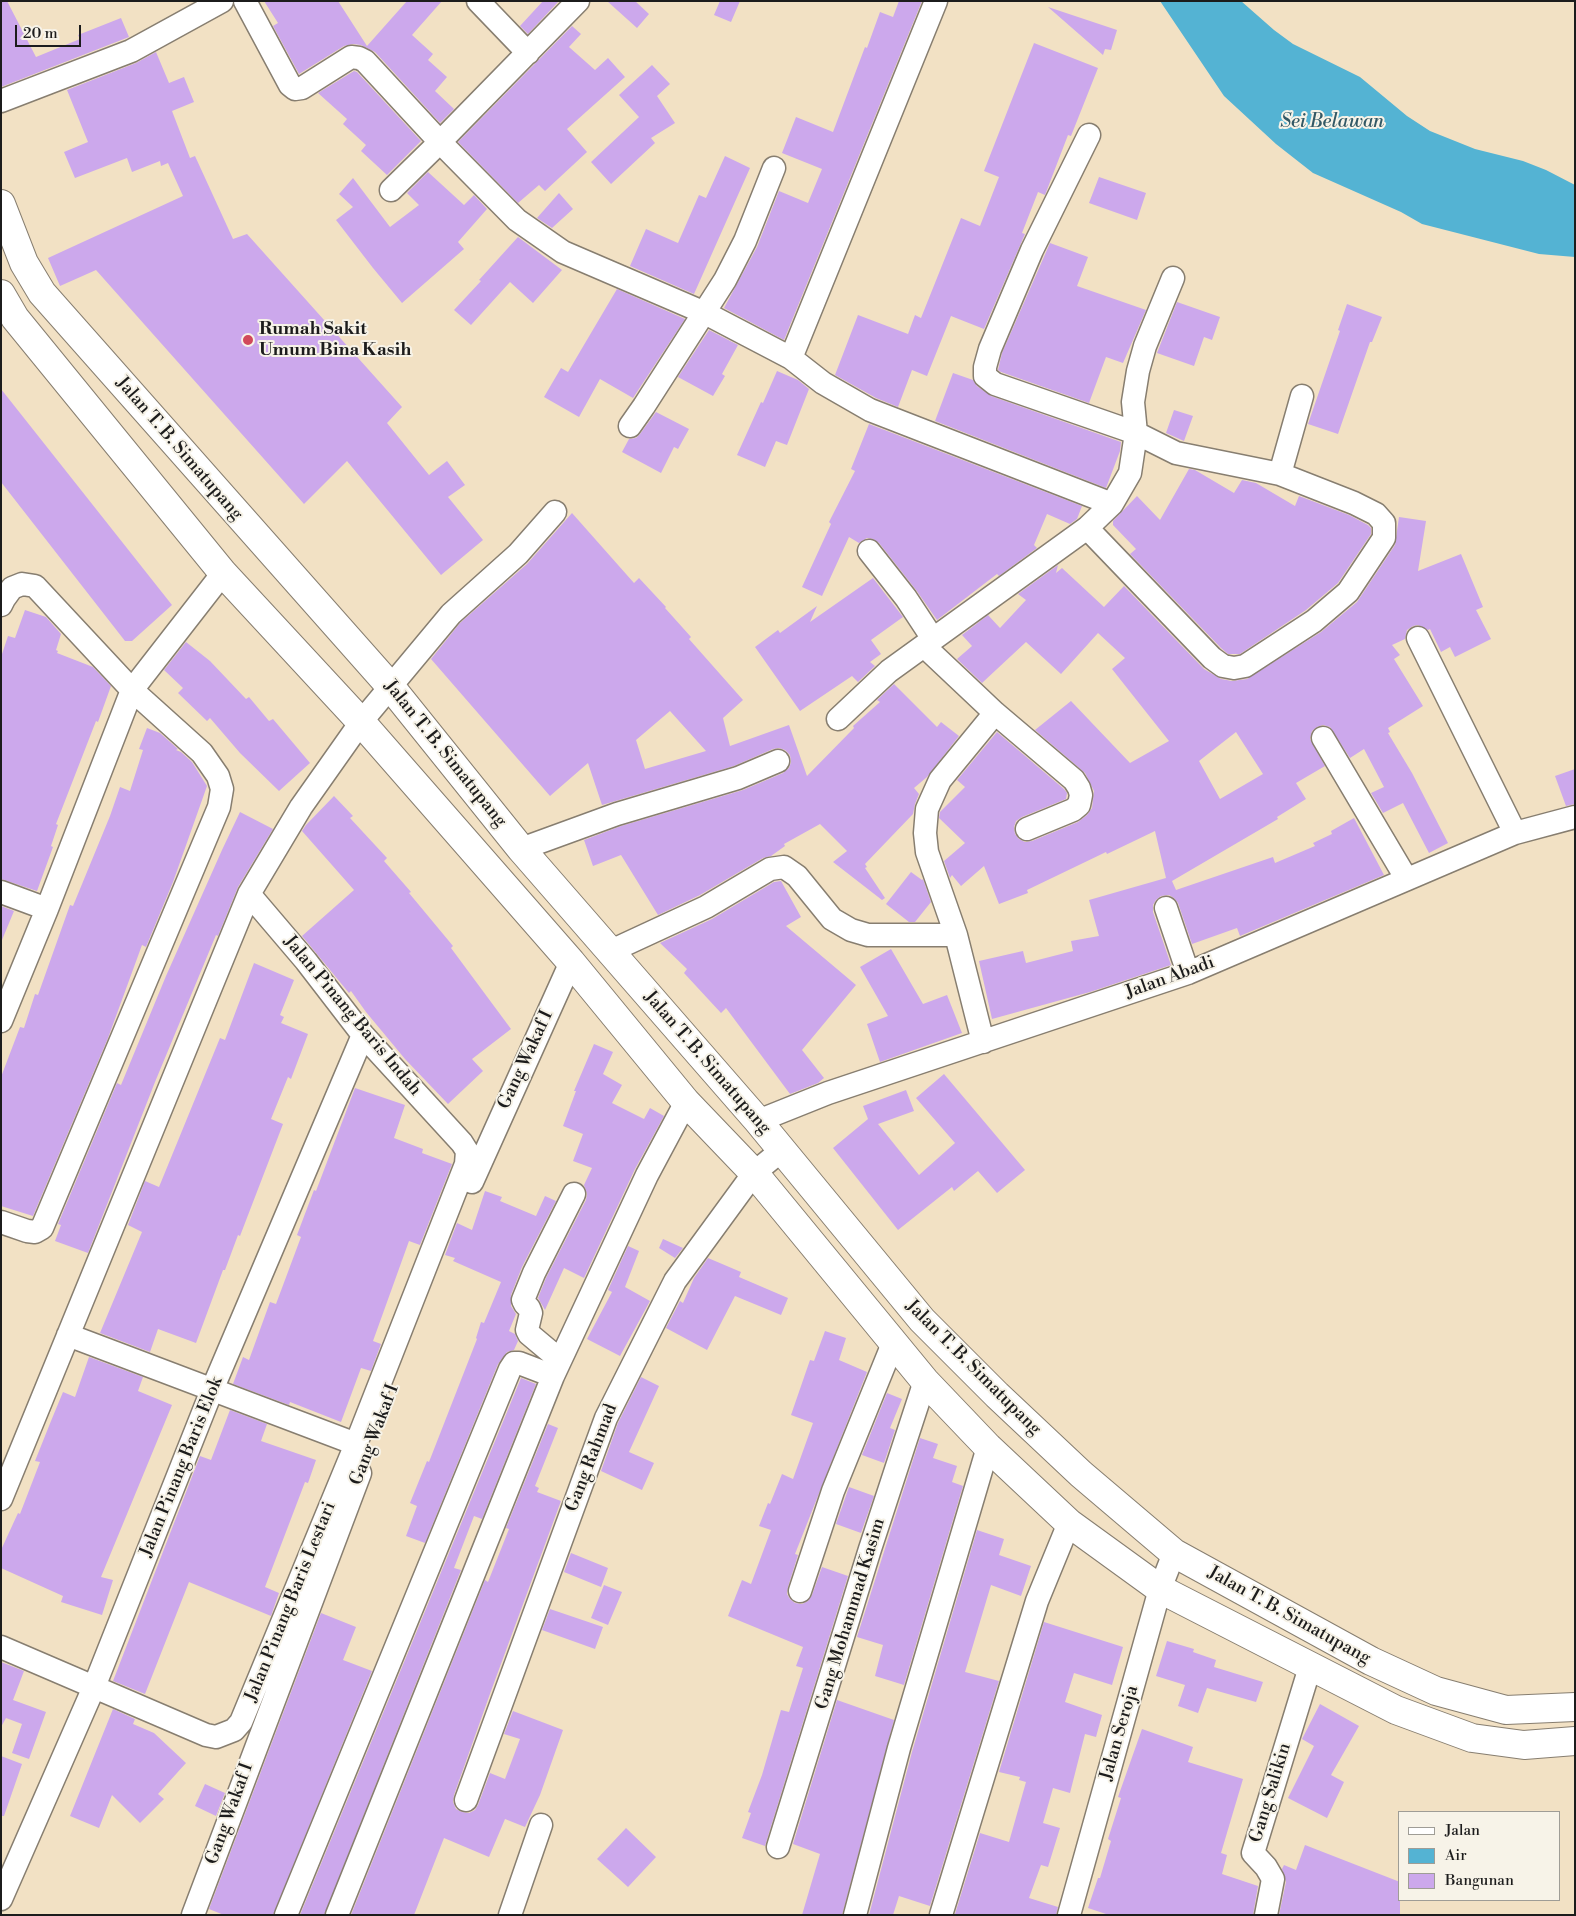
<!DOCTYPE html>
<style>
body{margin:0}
#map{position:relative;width:1576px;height:1916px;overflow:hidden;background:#f2e1c4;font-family:"Libre Bodoni",serif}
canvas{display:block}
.frame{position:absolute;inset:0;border:2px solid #1c1c1c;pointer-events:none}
.legend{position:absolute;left:1398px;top:1811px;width:162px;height:90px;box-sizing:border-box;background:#f7f3e8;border:1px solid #9f9d96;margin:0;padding:6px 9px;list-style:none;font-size:15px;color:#1c1c1c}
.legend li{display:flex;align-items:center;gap:10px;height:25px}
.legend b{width:25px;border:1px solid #9f9d96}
.scale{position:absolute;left:15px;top:25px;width:66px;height:22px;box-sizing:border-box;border:2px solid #1c1c1c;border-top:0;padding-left:6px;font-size:15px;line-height:18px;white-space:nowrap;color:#1c1c1c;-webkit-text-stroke:4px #f7f3e8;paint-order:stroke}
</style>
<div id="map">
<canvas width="1576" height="1916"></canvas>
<div class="frame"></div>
<ul class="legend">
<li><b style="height:6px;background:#fff"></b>Jalan</li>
<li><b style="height:14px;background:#54b3d3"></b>Air</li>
<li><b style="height:14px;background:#cca8ec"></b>Bangunan</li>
</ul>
<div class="scale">20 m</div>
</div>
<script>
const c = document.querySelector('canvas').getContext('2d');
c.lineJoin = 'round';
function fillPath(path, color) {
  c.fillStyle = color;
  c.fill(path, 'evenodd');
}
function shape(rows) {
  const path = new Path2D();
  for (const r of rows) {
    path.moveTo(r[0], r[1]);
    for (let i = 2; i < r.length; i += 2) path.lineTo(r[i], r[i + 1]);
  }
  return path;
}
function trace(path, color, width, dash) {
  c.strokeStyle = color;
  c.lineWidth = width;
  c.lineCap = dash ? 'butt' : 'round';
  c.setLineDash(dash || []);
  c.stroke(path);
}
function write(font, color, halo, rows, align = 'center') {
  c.font = font + ' "Libre Bodoni",serif';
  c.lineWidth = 4;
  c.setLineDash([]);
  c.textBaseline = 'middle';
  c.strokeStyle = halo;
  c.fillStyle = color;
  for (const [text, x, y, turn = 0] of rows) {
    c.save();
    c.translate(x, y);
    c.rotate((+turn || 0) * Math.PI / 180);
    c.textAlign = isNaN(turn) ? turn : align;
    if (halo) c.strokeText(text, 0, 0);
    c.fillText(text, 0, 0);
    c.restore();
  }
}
const water = shape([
 [1160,1,1241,1,1274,30,1293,44,1360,77,1407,116,1430,131,1475,149,1523,161,1546,170,1575,185,1575,257,1539,254,1422,224,1401,212,1313,173,1276,144,1224,96]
]);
const building = shape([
 [1,1,7,1,36,57,80,39,78,35,121,18,129,37,1,87],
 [264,1,338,1,367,46,407,1,442,1,412,35,433,54,428,60,447,77,435,91,454,109,440,123,375,52,361,45,353,44,344,46,299,74,273,26,278,23],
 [543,1,559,1,528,34,520,26],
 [607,1,635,1,649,14,637,28],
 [720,1,740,1,731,22,714,15],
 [899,1,922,1,784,340,724,308,757,247,779,191,808,203,822,169,782,153,796,117,833,132,865,47,867,48,880,12,893,17],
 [1048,7,1117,30,1111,50,1105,49,1103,55],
 [572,26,581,34,569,47,595,70,608,58,625,77,567,129,587,152,545,191,539,185,518,203,458,142],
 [1034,43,1098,68,1071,136,1068,135,1045,195,1038,192,1022,233,1025,234,984,329,951,316,927,376,912,370,898,407,876,398,835,375,858,315,908,334,915,315,921,318,961,218,980,226,999,177,984,171],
 [156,52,169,83,184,77,194,102,172,111,190,158,195,156,233,239,247,234,402,407,387,423,429,475,447,461,465,485,448,497,483,540,441,575,347,461,304,504,96,270,60,286,48,258,183,196,168,163,161,166,160,161,132,172,127,158,75,178,64,152,88,142,67,90,136,63],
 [652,65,670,84,657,96,675,123,651,138,655,143,611,184,591,162,639,117,619,95],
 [354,71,357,72,421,141,387,175,361,151,366,145,343,124,347,119,318,93],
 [725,156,750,168,694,294,630,266,646,229,678,243,699,195,706,198],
 [428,172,464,205,474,195,487,209,458,242,464,249,402,303,373,268,336,220,353,207,339,194,353,178,390,227,419,205,407,193],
 [1099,177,1146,193,1137,220,1089,203],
 [559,193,573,209,552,228,537,218],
 [518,237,562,270,533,303,510,282,471,325,454,310,481,281,479,280],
 [1050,243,1088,257,1077,286,1146,310,1123,363,1106,357,1089,403,1001,372,998,370,1002,353],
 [617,289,685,319,633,398,600,379,579,417,544,397,561,368,568,372],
 [1177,302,1220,317,1212,340,1204,337,1194,366,1157,353],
 [1347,304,1382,317,1372,342,1370,342,1338,434,1308,424,1340,331,1338,330],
 [709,330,738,345,722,374,725,376,713,396,678,377],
 [777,371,798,380,809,389,787,445,776,441,765,467,737,455,761,402,763,403],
 [953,373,973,380,977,386,991,396,1121,442,1120,451,1106,488,935,421],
 [1,389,172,605,132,641,125,641,1,482],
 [1174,410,1193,416,1184,441,1166,433],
 [656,412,689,429,678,449,674,447,661,473,622,452,629,439,636,438,640,434],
 [869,424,1082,506,1077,519,1070,524,1047,514,1034,545,1037,548,999,576,997,574,937,620,916,590,879,543,873,539,867,538,859,543,849,537,822,596,802,587,831,524,829,522,855,471,851,469],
 [1189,469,1195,470,1234,493,1242,480,1256,483,1295,506,1299,496,1349,515,1368,525,1371,528,1371,534,1338,583,1306,610,1240,654,1228,654,1221,648,1130,554,1136,549,1113,525,1113,521,1137,496,1160,520],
 [572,513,634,583,639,578,666,607,665,608,691,637,689,639,743,700,723,718,730,746,789,725,807,776,854,728,853,726,880,702,877,700,894,684,937,727,941,722,959,736,927,777,914,788,919,794,915,804,913,814,865,864,867,867,865,868,885,898,882,900,833,862,847,851,820,824,784,844,785,846,771,856,763,858,700,895,658,915,621,855,593,866,584,840,621,826,743,790,783,773,789,768,791,762,790,755,785,750,779,748,773,749,734,766,602,805,588,763,550,796,431,659,460,623,527,564],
 [670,711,706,751,645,769,636,740],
 [1399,517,1426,521,1418,571,1461,554,1483,607,1476,610,1491,639,1455,657,1450,647,1441,652,1430,629,1428,630,1418,625,1413,626,1407,630,1405,639,1392,645,1400,655,1394,659,1423,706,1388,728,1390,732,1388,733,1412,773,1448,843,1429,853,1403,803,1383,813,1371,793,1384,787,1364,749,1350,758,1330,727,1323,725,1317,727,1312,731,1310,739,1325,766,1296,783,1306,799,1277,817,1278,819,1172,881,1176,890,1273,857,1275,863,1315,846,1313,843,1332,834,1331,831,1354,818,1384,875,1240,936,1237,928,1192,944,1178,903,1174,898,1169,895,1161,896,1156,900,1153,905,1153,912,1171,965,1090,992,992,1019,979,961,1023,951,1026,963,1073,951,1071,941,1099,936,1089,900,1166,878,1155,831,1107,854,1106,852,1027,890,1028,893,999,904,984,866,961,886,952,875,950,878,944,861,965,843,939,818,940,812,965,787,957,780,997,732,1064,789,1067,793,1066,799,1022,817,1016,821,1014,827,1015,834,1019,839,1025,842,1032,841,1078,822,1087,815,1092,808,1094,791,1085,773,1035,730,1071,701,1130,763,1169,741,1112,669,1125,658,1098,633,1061,674,1026,642,982,683,957,659,972,646,962,635,988,615,1000,628,1026,600,1018,594,1058,565,1056,573,1062,568,1104,607,1124,586,1204,669,1221,679,1232,681,1247,679,1321,632,1357,602,1395,545],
 [1236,732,1263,774,1220,799,1199,761],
 [873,578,903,617,871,640,881,654,870,662,875,666,858,682,852,676,800,711,755,647,778,630,780,633,817,606,810,622],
 [25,610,46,617,61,634,56,650,58,651,57,653,93,667,111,686,98,722,96,721,56,824,58,825,51,846,53,847,37,891,1,879,1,657,8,636,15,638],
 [186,642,210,661,246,699,249,697,269,721,273,719,310,763,279,791,240,753,210,718,207,721,178,693,183,688,164,670],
 [147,728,160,733,178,749,176,750,181,752,192,762,207,786,173,882,146,947,142,945,108,1038,33,1216,1,1206,1,1077,20,1027,24,1028,35,994,38,995,70,905,73,906,110,816,120,787,130,791,143,750,139,749],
 [1575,769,1575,804,1566,806,1555,776],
 [334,796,353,816,350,818,387,858,384,861,411,892,409,893,453,946,451,948,511,1029,472,1059,483,1071,448,1104,405,1059,366,1012,351,991,349,993,302,936,354,890,302,831,306,825],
 [240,812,273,829,238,887,218,936,216,935,155,1082,88,1253,55,1241,61,1225,58,1224,117,1083,121,1085,166,976,222,850],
 [911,872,922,880,923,879,931,902,915,922,909,922,886,904],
 [781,881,801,917,786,926,856,985,802,1050,824,1078,818,1083,790,1094,726,1008,721,1013,684,973,687,969,660,943,712,919,774,882],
 [1,906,14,911,2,940,1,939],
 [891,949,923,1004,947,995,962,1033,880,1062,867,1024,888,1016,860,967],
 [254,963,294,980,280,1015,284,1017,281,1023,308,1034,291,1079,288,1077,271,1119,283,1124,240,1236,238,1235,225,1270,223,1270,196,1343,158,1329,150,1352,100,1333,142,1232,128,1225,145,1181,159,1187,220,1038,225,1040],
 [594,1044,613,1052,603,1074,622,1085,612,1103,644,1119,650,1108,664,1116,635,1169,584,1278,564,1268,545,1310,538,1298,546,1278,586,1200,587,1194,584,1185,592,1168,573,1161,583,1134,563,1126,576,1091,574,1091],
 [944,1074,1025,1170,997,1193,978,1171,954,1191,952,1187,898,1230,833,1148,868,1119,863,1106,906,1090,914,1111,878,1124,919,1175,955,1143,916,1098],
 [355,1088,405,1105,394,1138,423,1149,422,1153,452,1164,420,1245,409,1241,373,1341,381,1344,371,1371,361,1368,341,1422,290,1402,289,1405,233,1384,243,1357,249,1360,270,1302,276,1304,301,1237,297,1235,314,1190,316,1191],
 [485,1191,502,1197,500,1201,536,1216,545,1196,556,1201,522,1267,511,1295,511,1306,516,1314,509,1331,515,1334,518,1341,514,1350,507,1352,498,1364,425,1543,406,1536,417,1506,410,1503,427,1461,429,1462,477,1339,476,1338,481,1322,484,1323,501,1282,453,1261,455,1258,445,1255,457,1223,472,1230],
 [663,1239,683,1248,675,1258,659,1248],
 [628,1246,639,1251,625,1287,650,1301,620,1356,587,1339,612,1292,608,1290],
 [708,1258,741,1272,739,1277,788,1298,781,1315,735,1296,707,1350,666,1328,680,1301,683,1303,694,1278],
 [825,1331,846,1338,839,1360,867,1372,795,1554,798,1555,788,1587,787,1594,790,1599,795,1603,802,1604,808,1601,812,1595,822,1567,848,1576,765,1846,742,1838,751,1813,748,1812,762,1775,781,1710,789,1712,803,1668,796,1666,803,1647,728,1616,742,1580,751,1584,771,1530,759,1526,768,1503,770,1504,782,1474,793,1479,813,1423,791,1415,810,1360,814,1361],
 [89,1357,143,1377,138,1391,172,1405,101,1577,113,1580,102,1615,61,1602,63,1596,1,1568,1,1550,18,1513,20,1514,40,1462,35,1461,51,1421,63,1392,75,1397],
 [641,1377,659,1386,629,1452,654,1463,642,1490,601,1471,618,1423],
 [521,1378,536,1384,482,1519,474,1516,454,1568,461,1570,324,1915,300,1915],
 [887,1393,902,1399,890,1428,895,1430,884,1463,862,1455],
 [230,1410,267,1424,261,1441,316,1460,308,1483,305,1482,265,1587,279,1593,271,1616,189,1582,145,1694,113,1681,200,1456,211,1460],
 [548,1424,558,1428,535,1486,539,1488,537,1492,561,1501,491,1691,454,1795,453,1802,456,1809,462,1812,469,1813,475,1810,478,1805,490,1773,505,1779,520,1739,504,1734,513,1711,563,1730,540,1795,525,1827,505,1819,489,1857,444,1838,414,1915,351,1915,485,1580,488,1582,509,1529,506,1528],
 [920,1438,938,1444,933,1458,957,1466,952,1482,963,1486,904,1685,875,1676,883,1645,857,1637],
 [849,1487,874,1496,861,1533,836,1524],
 [977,1530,1004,1539,999,1555,1031,1566,1021,1596,991,1585,965,1672,999,1681,930,1906,899,1896,893,1915,869,1915,912,1752],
 [571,1553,608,1568,601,1587,564,1572],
 [604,1585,622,1592,608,1625,591,1618],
 [550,1609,603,1627,595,1649,542,1630],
 [321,1613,356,1627,343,1660,372,1671,273,1915,224,1915,209,1909],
 [1044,1622,1123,1647,1112,1685,1074,1673,1065,1702,1102,1715,1096,1737,1085,1734,1070,1793,1053,1788,1043,1823,1060,1828,1048,1867,1041,1865,1029,1898,1058,1907,1056,1915,958,1915,955,1914,980,1833,1009,1842,1026,1782,1019,1780,1020,1777,999,1772],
 [1167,1641,1194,1649,1193,1652,1216,1660,1214,1667,1263,1682,1256,1702,1207,1688,1198,1713,1178,1706,1185,1685,1156,1676],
 [1,1662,24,1671,13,1700,46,1712,29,1759,12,1753,22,1724,6,1718,1,1727],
 [837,1700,894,1720,842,1915,802,1915,820,1854,793,1844],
 [1320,1704,1359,1726,1331,1775,1344,1782,1327,1818,1288,1798,1314,1746,1302,1739],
 [113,1709,135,1719,133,1724,154,1733,186,1763,158,1794,164,1799,140,1823,112,1795,99,1828,70,1816],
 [1142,1729,1193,1747,1188,1762,1243,1779,1221,1853,1227,1855,1222,1874,1258,1886,1253,1915,1109,1915,1088,1908,1098,1878,1100,1878,1111,1841,1108,1839,1121,1798,1118,1797],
 [1,1756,22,1764,4,1816,1,1816],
 [205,1784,225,1793,216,1816,195,1806],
 [626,1828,656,1857,628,1887,597,1859],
 [1305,1845,1400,1882,1400,1915,1279,1915,1286,1882,1282,1869,1284,1865,1296,1870]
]);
const street = shape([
 [245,1,290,85,295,89,302,88,351,57,359,58,365,61,440,142,517,220,563,252,705,313,791,358,823,383,870,410,1112,504],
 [478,1,528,53],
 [1,101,131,51,222,1],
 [391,190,440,142,578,1],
 [791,358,936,1],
 [630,426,644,406,725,280,745,241,774,168],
 [1280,474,1302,396],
 [1087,528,1212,658,1223,666,1234,668,1245,666,1314,621,1348,592,1384,538,1384,523,1376,514,1354,503,1280,474,1176,453,1136,433,995,384,985,376,985,367,990,349,1032,250,1089,135],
 [869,551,906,598,933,639],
 [1,605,4,599,12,588,22,584,35,586,132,690,202,753,218,776,222,789,219,807,42,1228,35,1232,27,1231,1,1222],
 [1418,638,1515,833],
 [924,646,995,713,1074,780,1079,788,1081,795,1079,805,1073,810,1027,829],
 [838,719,889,671,1087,528,1112,504,1130,473,1136,433,1133,402,1138,371,1145,346,1173,278],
 [1323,738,1406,878],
 [521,849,617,814,738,778,778,761],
 [1,892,47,909],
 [1166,908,1188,973],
 [611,951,706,907,770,869,784,867,797,876,832,919,851,930,868,935,956,935],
 [1,1021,47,909,132,690,223,573],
 [983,1042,956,935,927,852,925,833,927,809,940,780,995,713],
 [758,1121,828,1093,1188,973,1515,833,1575,817],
 [472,1182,571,962],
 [68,1335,356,1444],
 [560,1360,529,1334,527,1330,531,1313,529,1308,525,1304,523,1300,534,1273,574,1194],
 [1,1499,249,894,301,807,361,722,451,614,518,554,555,512],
 [800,1591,833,1491,894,1341],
 [1,1647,206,1735,216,1737,234,1730,241,1722,356,1444,466,1164,467,1151,462,1143,363,1035,306,961,249,894],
 [466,1800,606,1418,675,1281,754,1173,782,1150],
 [778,1847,870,1549,925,1381],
 [1,1899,94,1687,212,1390,363,1035],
 [193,1915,360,1473],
 [286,1915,510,1369,514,1363,519,1363,553,1376],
 [337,1915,553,1376,647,1175,686,1102],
 [510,1915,541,1825],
 [855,1915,899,1748,988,1447],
 [941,1915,1037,1601,1069,1523],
 [1069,1915,1160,1589,1174,1553],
 [1266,1915,1273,1879,1266,1867,1253,1853,1310,1667]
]);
const primary = shape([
 [1,204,24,263,42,293,390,686,521,849,758,1121,922,1320,997,1395,1081,1474,1174,1553,1371,1661,1436,1691,1506,1710,1575,1707],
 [1,294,15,318,223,573,361,722,571,962,686,1102,754,1173,925,1381,988,1447,1069,1523,1160,1589,1396,1710,1472,1738,1524,1745,1575,1741]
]);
const markers = [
 [248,340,6,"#d1495b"]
];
const poiNames = [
 ["Rumah Sakit",259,330],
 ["Umum Bina Kasih",259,351]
];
const streetNames = [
 ["Jalan T. B. Simatupang",179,449,49],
 ["Jalan T. B. Simatupang",445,754,51],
 ["Jalan Abadi",1170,978,-20],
 ["Jalan Pinang Baris Indah",352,1016,50],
 ["Gang Wakaf I",526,1060,-65],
 ["Jalan T. B. Simatupang",707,1063,49],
 ["Jalan T. B. Simatupang",973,1368,45],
 ["Gang Wakaf I",375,1435,-69],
 ["Gang Rahmad",592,1458,-69],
 ["Jalan Pinang Baris Elok",182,1467,-68],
 ["Jalan Pinang Baris Lestari",291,1602,-68],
 ["Gang Mohammad Kasim",851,1614,-73],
 ["Jalan T. B. Simatupang",1289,1616,29],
 ["Jalan Seroja",1120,1733,-74],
 ["Gang Salikin",1271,1793,-73],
 ["Gang Wakaf I",230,1814,-70]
];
const waterNames = [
 ["Sei Belawan",1332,122]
];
fillPath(water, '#54b3d3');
fillPath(building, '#cca8ec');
trace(street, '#877e70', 25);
trace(primary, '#877e70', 30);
trace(street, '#fff', 22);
trace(primary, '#fff', 28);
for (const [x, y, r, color] of markers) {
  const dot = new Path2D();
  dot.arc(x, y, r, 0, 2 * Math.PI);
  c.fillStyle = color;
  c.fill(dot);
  trace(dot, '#f7f3e8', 2);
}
write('bold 18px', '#1c1c1c', '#f7f3e8', poiNames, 'left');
write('18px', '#1c1c1c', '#f7f3e8', streetNames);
write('italic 19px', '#325865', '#f7f3e8', waterNames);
</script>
